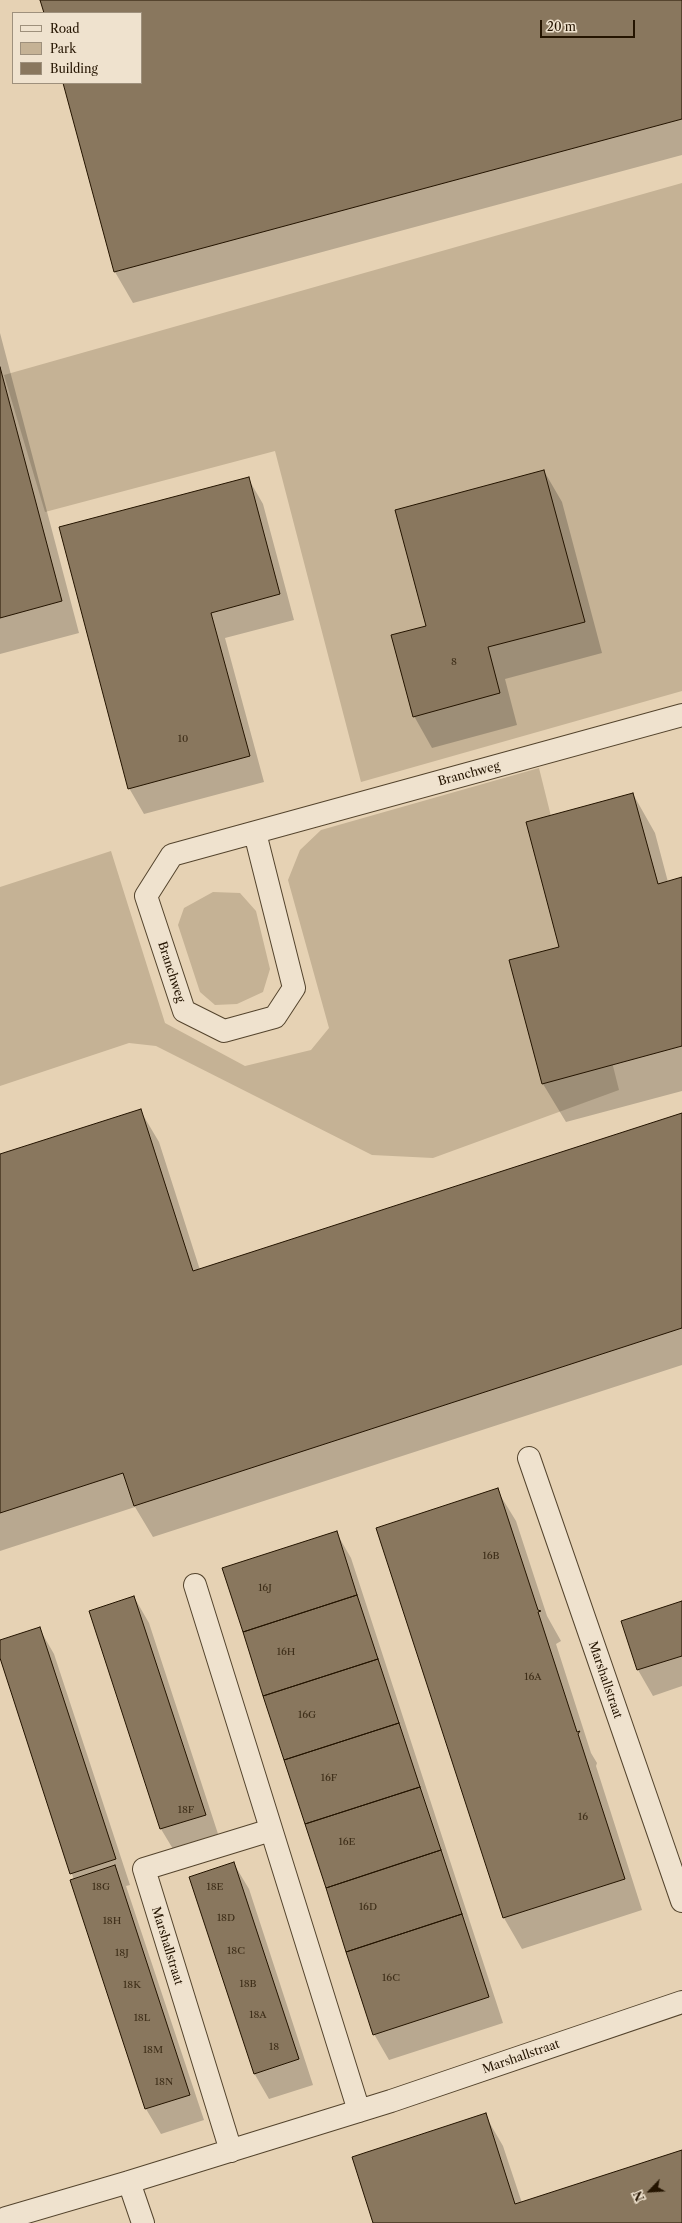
<!DOCTYPE html>
<style>
body{margin:0}
#map{position:relative;width:682px;height:2223px;overflow:hidden;background:#e6d2b4;font-family:"Libre Caslon Text",serif}
canvas{display:block}
.legend{position:absolute;left:12px;top:12px;width:130px;height:72px;box-sizing:border-box;background:#efe2ce;border:1px solid #9e907c;margin:0;padding:5px 7px;list-style:none;font-size:12px;color:#241400}
.legend li{display:flex;align-items:center;gap:8px;height:20px}
.legend b{width:20px;border:1px solid #9e907c}
.north{position:absolute;left:630px;top:2171px;width:40px;height:40px;-webkit-text-stroke:3px #efe2ce;paint-order:stroke;rotate:245deg;font-size:11px;font-weight:700;line-height:16px;text-align:center;color:#241400}
.north::after{content:'';display:block;margin:auto;width:14px;height:18px;background:#241400;clip-path:polygon(50% 0,100% 100%,50% 72%,0 100%)}
.scale{position:absolute;left:540px;top:20px;width:95px;height:18px;box-sizing:border-box;border:2px solid #241400;border-top:0;padding-left:5px;font-size:12px;line-height:14px;white-space:nowrap;color:#241400;-webkit-text-stroke:3px #efe2ce;paint-order:stroke}
</style>
<div id="map">
<canvas width="682" height="2223"></canvas>
<ul class="legend">
<li><b style="height:5px;background:#efe2ce"></b>Road</li>
<li><b style="height:11px;background:#c5b295"></b>Park</li>
<li><b style="height:11px;background:#89775e"></b>Building</li>
</ul>
<div class="north">N</div>
<div class="scale">20 m</div>
</div>
<script>
const c = document.querySelector('canvas').getContext('2d');
c.lineJoin = 'round';
function fillPath(path, color) {
  c.fillStyle = color;
  c.fill(path, 'evenodd');
}
function shape(rows) {
  const path = new Path2D();
  for (const r of rows) {
    path.moveTo(r[0], r[1]);
    for (let i = 2; i < r.length; i += 2) path.lineTo(r[i], r[i + 1]);
  }
  return path;
}
function trace(path, color, width, dash) {
  c.strokeStyle = color;
  c.lineWidth = width;
  c.lineCap = dash ? 'butt' : 'round';
  c.setLineDash(dash || []);
  c.stroke(path);
}
function write(font, color, halo, rows, align = 'center') {
  c.font = font + ' "Libre Caslon Text",serif';
  c.lineWidth = 3;
  c.setLineDash([]);
  c.textBaseline = 'middle';
  c.strokeStyle = halo;
  c.fillStyle = color;
  for (const [text, x, y, turn = 0] of rows) {
    c.save();
    c.translate(x, y);
    c.rotate((+turn || 0) * Math.PI / 180);
    c.textAlign = isNaN(turn) ? turn : align;
    if (halo) c.strokeText(text, 0, 0);
    c.fillText(text, 0, 0);
    c.restore();
  }
}
const green = shape([
 [682,183,682,691,361,782,275,451,45,512,4,375],
 [539,768,619,1090,433,1158,372,1155,156,1046,129,1043,0,1086,0,887,111,851,165,1023,245,1066,311,1050,329,1028,288,880,300,850,321,830],
 [213,892,240,893,256,911,270,969,263,992,237,1004,215,1005,200,992,178,925,184,908]
]);
const shadow = shape([
 [41,0,682,0,682,155,133,303,115,272,64,83,141,83,141,13,45,13],
 [0,333,79,633,0,654],
 [544,471,562,502,602,653,505,679,517,725,432,748,414,716,427,627],
 [248,478,263,504,294,620,225,638,264,782,144,814,129,788],
 [633,794,655,833,668,882,682,878,682,1091,566,1122,543,1084,560,947],
 [140,1110,159,1142,200,1270,682,1114,682,1365,153,1537,135,1507,0,1551,0,1155],
 [497,1490,516,1521,547,1616,561,1641,556,1644,591,1753,597,1763,596,1766,642,1910,522,1949,504,1918,378,1529],
 [336,1532,351,1558,503,2023,389,2060,374,2034],
 [134,1597,149,1623,220,1840,176,1854,161,1829,91,1611],
 [682,1602,682,1686,653,1696,638,1670,622,1621],
 [39,1628,54,1654,130,1885,126,1886,204,2120,161,2134,146,2109,72,1880,74,1880,0,1654,0,1641],
 [234,1864,249,1889,313,2085,269,2099,254,2073],
 [485,2115,503,2146,522,2203,682,2152,682,2223,374,2223]
]);
const building = shape([
 [40,0,682,0,682,119,114,272,63,83,141,83,141,13,44,13,40,0],
 [0,367,62,601,0,618,0,367],
 [544,470,585,622,488,647,500,693,413,717,391,635,426,626,395,510,544,470],
 [249,477,280,594,211,613,250,756,128,789,59,527,249,477],
 [633,793,658,884,682,877,682,1046,542,1084,509,960,559,947,526,822,633,793],
 [141,1109,193,1271,682,1113,682,1328,134,1506,123,1473,0,1513,0,1154,141,1109],
 [498,1488,538,1610,541,1611,538,1612,577,1732,580,1731,578,1734,625,1879,503,1918,376,1528,498,1488],
 [337,1531,357,1595,243,1632,222,1568,337,1531],
 [357,1595,378,1659,263,1696,243,1632,357,1595],
 [134,1596,206,1815,160,1829,89,1611,134,1596],
 [682,1601,682,1656,637,1670,621,1621,682,1601],
 [40,1627,116,1859,70,1874,0,1658,0,1640,40,1627],
 [378,1659,399,1723,284,1760,263,1696,378,1659],
 [399,1723,420,1787,305,1824,284,1760,399,1723],
 [420,1787,441,1850,326,1888,305,1824,420,1787],
 [441,1850,462,1914,346,1952,326,1888,441,1850],
 [234,1862,299,2059,254,2074,189,1877,234,1862],
 [115,1865,190,2095,145,2109,70,1880,115,1865],
 [462,1914,489,1997,373,2035,346,1952,462,1914],
 [486,2113,515,2204,682,2150,682,2223,373,2223,352,2157,486,2113]
]);
const minor = shape([
 [255,833,294,988,275,1017,224,1031,184,1011,146,896,172,855,682,715],
 [529,1458,682,1901],
 [195,1585,359,2111],
 [231,2151,144,1869,271,1830],
 [6,2218,129,2182],
 [143,2223,129,2182,391,2101,682,2002]
]);
const numberNames = [
 ["8",454,662],
 ["10",183,739],
 ["16B",491,1556],
 ["16J",265,1588],
 ["16H",286,1652],
 ["16A",533,1677],
 ["16G",307,1715],
 ["16F",329,1778],
 ["18F",186,1810],
 ["16",583,1817],
 ["16E",347,1842],
 ["18G",101,1887],
 ["18E",215,1887],
 ["16D",368,1907],
 ["18D",226,1918],
 ["18H",112,1921],
 ["18C",236,1951],
 ["18J",122,1953],
 ["16C",391,1978],
 ["18B",248,1984],
 ["18K",132,1985],
 ["18A",258,2015],
 ["18L",142,2018],
 ["18",274,2047],
 ["18M",153,2050],
 ["18N",164,2082]
];
const streetNames = [
 ["Branchweg",469,774,-15],
 ["Branchweg",171,972,72],
 ["Marshallstraat",605,1680,71],
 ["Marshallstraat",167,1946,73],
 ["Marshallstraat",521,2057,-19]
];
fillPath(green, '#c5b295');
fillPath(shadow, '#0003');
fillPath(building, '#89775e');
trace(building, '#241400', 1);
trace(minor, '#54442d', 24);
trace(minor, '#efe2ce', 22);
write('10px', '#3d2d18', null, numberNames);
write('12px', '#241400', '#efe2ce', streetNames);
</script>
